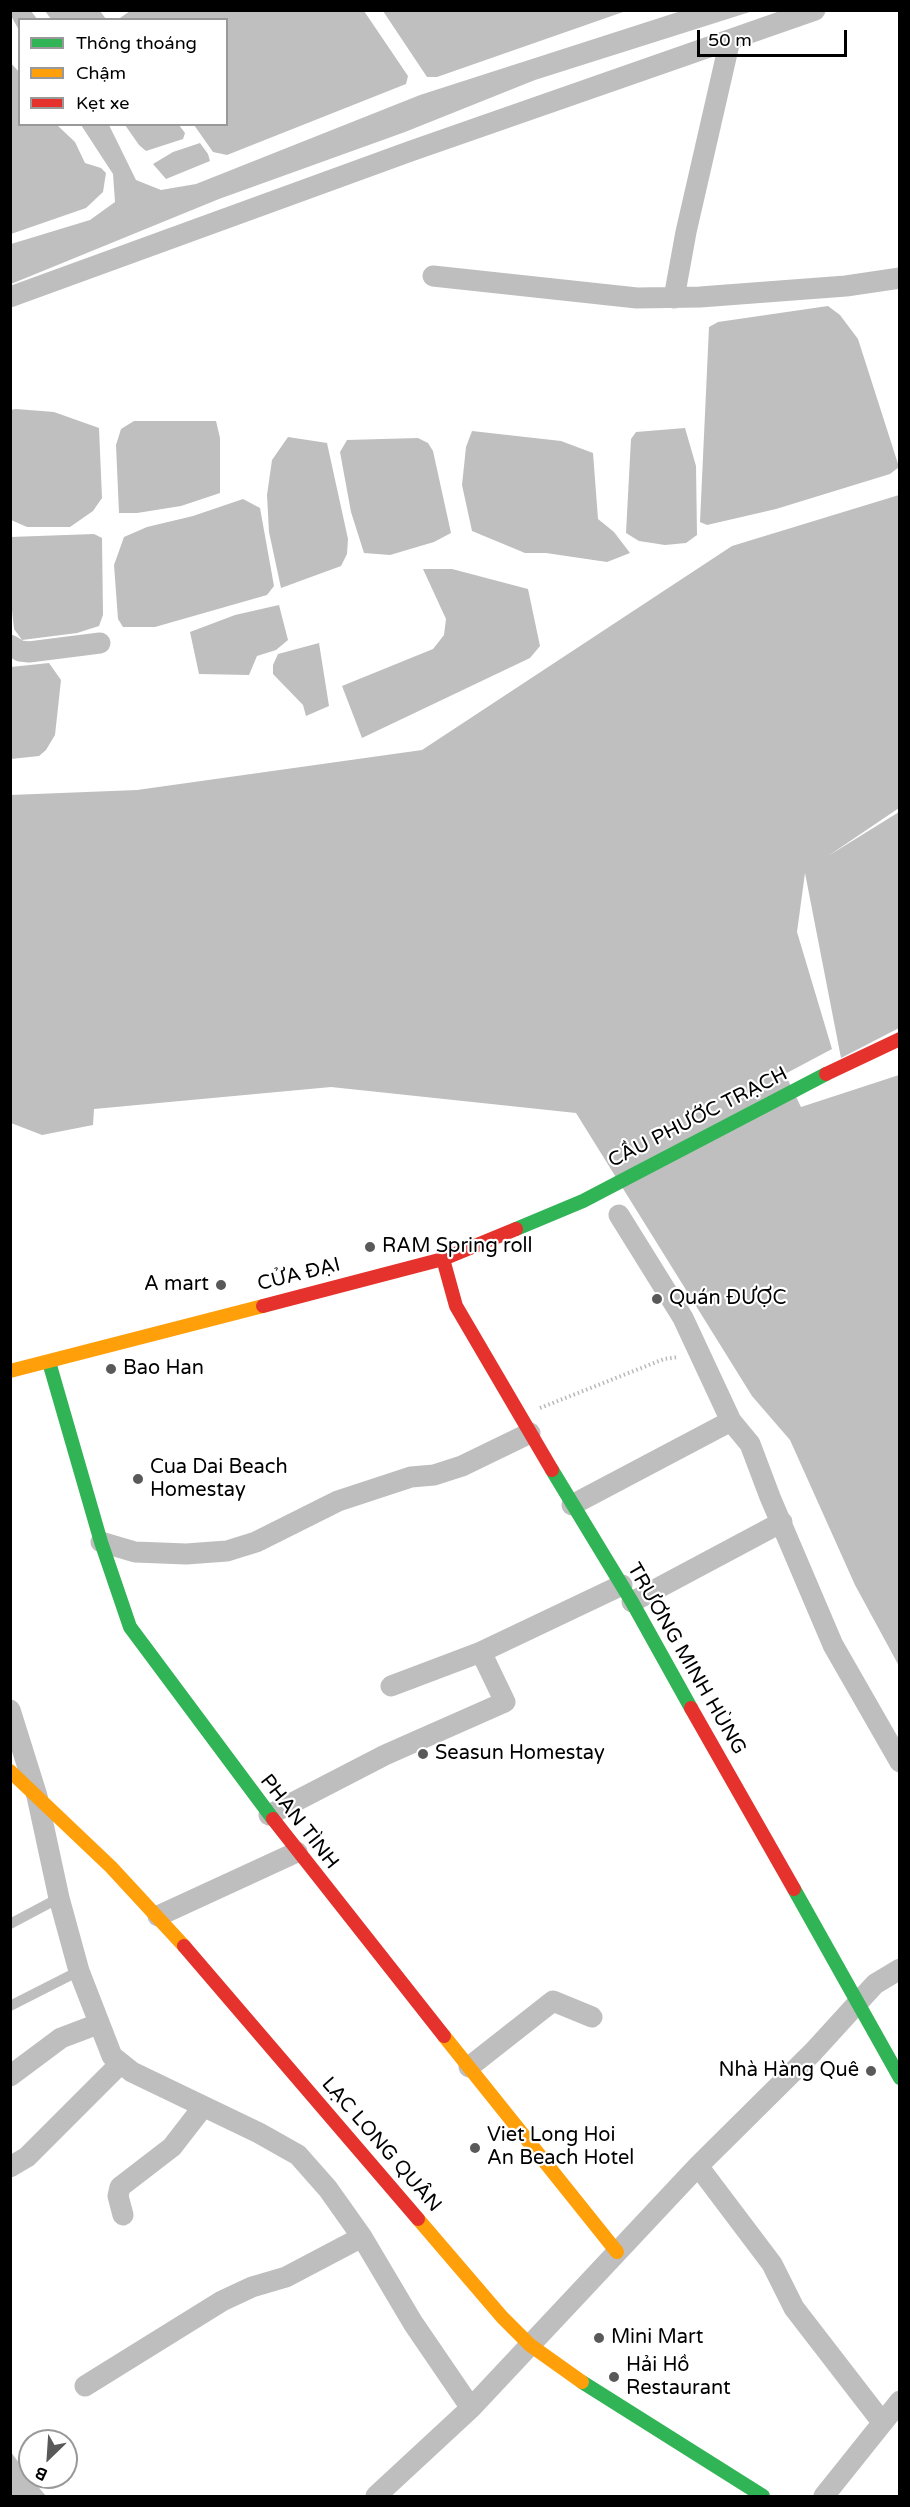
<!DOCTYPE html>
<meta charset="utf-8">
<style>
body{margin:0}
#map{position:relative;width:910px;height:2507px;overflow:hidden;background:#fff;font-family:"Varela Round",sans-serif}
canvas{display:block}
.frame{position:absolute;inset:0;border:12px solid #000;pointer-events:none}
.legend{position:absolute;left:18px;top:18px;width:210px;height:108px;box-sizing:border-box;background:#fff;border:2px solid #999;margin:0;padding:8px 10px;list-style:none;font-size:18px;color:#000}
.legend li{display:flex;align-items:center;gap:12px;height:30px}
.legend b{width:30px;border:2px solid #999}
.north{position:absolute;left:18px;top:2429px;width:60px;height:60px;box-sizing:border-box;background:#fff;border:2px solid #999;border-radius:50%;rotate:205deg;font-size:16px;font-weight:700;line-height:24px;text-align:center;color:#000}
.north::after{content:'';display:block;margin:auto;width:21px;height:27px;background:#595959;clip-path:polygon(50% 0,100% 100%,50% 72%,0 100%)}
.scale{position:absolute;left:697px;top:30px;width:150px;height:27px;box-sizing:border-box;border:3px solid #000;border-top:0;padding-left:8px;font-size:18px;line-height:21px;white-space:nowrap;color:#000;-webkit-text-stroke:4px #fff;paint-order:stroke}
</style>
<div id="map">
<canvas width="910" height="2507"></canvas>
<div class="frame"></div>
<ul class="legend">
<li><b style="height:8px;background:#30b455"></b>Thông thoáng</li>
<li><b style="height:8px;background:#ff9f0a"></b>Chậm</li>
<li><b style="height:8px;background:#e5322d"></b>Kẹt xe</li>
</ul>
<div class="north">B</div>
<div class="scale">50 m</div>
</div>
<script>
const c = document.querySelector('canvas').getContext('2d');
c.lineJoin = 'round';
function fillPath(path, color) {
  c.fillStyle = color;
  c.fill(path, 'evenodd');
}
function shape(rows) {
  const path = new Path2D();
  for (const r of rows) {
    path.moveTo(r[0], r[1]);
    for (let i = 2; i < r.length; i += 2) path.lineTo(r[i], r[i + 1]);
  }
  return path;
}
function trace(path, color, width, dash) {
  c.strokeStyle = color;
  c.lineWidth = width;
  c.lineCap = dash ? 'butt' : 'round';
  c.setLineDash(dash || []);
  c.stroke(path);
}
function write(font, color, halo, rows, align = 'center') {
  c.font = font + ' "Varela Round",sans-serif';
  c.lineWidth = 4.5;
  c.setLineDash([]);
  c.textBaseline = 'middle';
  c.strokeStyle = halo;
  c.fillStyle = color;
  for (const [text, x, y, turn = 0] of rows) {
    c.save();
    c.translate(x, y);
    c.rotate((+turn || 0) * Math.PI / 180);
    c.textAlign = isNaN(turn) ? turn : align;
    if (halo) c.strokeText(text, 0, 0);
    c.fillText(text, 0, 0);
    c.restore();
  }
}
const water = shape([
 [11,10,31,11,37,19,20,20,19,30,11,16],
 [45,11,100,11,106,19,51,19],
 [130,11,364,11,408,76,406,84,227,155,213,152,194,125,226,124,226,20,121,19,120,18],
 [383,11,626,11,437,77,427,77],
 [681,11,753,11,535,80,405,132,219,199,11,284,11,244,90,220,115,202,113,174,81,125,109,125,136,180,161,190,196,184,420,95],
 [10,62,19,72,20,124,57,125,75,142,85,163,101,168,106,173,103,192,86,208,11,234],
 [125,125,179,125,185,133,183,139,146,151,139,145],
 [200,143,208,154,210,161,166,179,153,164,173,152],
 [828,306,840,315,858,339,899,467,890,474,776,509,707,525,700,522,709,327,718,322],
 [16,409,54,412,99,428,102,498,93,511,70,527,27,527,11,520,10,410],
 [134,421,216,421,220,438,220,493,181,506,137,513,119,513,116,445,121,429],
 [685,428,696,466,697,535,686,543,665,545,639,541,626,533,631,439,636,432],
 [472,431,561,441,593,453,598,519,614,532,630,553,607,562,546,553,525,553,472,531,462,485,466,447],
 [288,437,327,443,348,539,347,554,341,566,281,588,269,532,267,495,272,460],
 [418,438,428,443,433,451,451,533,434,542,390,555,364,553,351,512,340,452,347,440],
 [899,495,899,808,828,856,899,812,899,1028,841,1058,805,873,797,932,832,1049,785,1074,801,1107,899,1075,899,1666,855,1585,790,1440,752,1396,576,1113,331,1087,94,1109,93,1125,42,1135,11,1123,10,795,137,790,422,750,732,546],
 [243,499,260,508,274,586,267,595,155,627,123,627,118,619,114,565,124,537,147,527,193,516],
 [94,534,102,538,103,615,99,626,77,633,22,640,14,629,11,600,10,537],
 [423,569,452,569,528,589,540,646,530,658,362,738,342,686,433,649,444,635,446,619],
 [279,605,288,640,276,650,257,656,249,675,199,674,190,632,235,615],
 [319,643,329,706,306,716,303,705,273,674,273,665,278,654],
 [49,663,61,680,55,735,46,750,39,756,11,759,11,667],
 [10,2451,30,2477,46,2496,11,2496]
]);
const path = shape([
 [540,1408,664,1359,679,1357]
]);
const lane = shape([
 [10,1924,59,1898],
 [10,2006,79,1971]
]);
const street = shape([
 [433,276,637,298,700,297,846,286,900,278],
 [10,297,411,151,815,10],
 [674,298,686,232,730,40],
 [10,645,20,651,29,652,100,643],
 [619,1215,683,1318,731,1421,750,1444,770,1497,833,1645,900,1762],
 [572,1505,731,1421],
 [101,1542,135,1552,186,1554,227,1551,256,1542,338,1501,411,1477,434,1475,462,1466,530,1433],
 [632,1602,782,1522],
 [391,1686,481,1652,622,1585],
 [10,1710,37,1796,59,1898,79,1971,112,2056,132,2072,259,2133,298,2155,328,2189,362,2237,413,2323,471,2408],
 [269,1815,385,1755,505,1702,481,1652],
 [158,1916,297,1852],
 [469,2067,553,2001,592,2017],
 [10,2076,61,2038,98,2024],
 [698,2166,772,2264,794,2308,882,2422],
 [10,2167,27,2157,121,2063],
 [123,2215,118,2196,120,2187,172,2147,203,2107],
 [85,2386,222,2301,252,2287,286,2277,362,2237],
 [376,2496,471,2408,698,2166,813,2052,875,1984,900,1969],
 [824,2496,900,2401]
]);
const fast = shape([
 [516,1229,583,1201,826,1074],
 [49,1362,101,1542,130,1627,273,1819],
 [552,1470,632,1602,691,1708],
 [794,1889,900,2078],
 [582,2382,763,2496]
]);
const slow = shape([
 [10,1371,263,1306],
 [10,1771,111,1867,184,1946],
 [444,2036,617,2252],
 [418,2219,502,2317,530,2345,582,2382]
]);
const jam = shape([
 [826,1074,900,1039],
 [443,1259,456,1306,552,1470],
 [263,1306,443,1259,516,1229],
 [691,1708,794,1889],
 [273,1819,444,2036],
 [184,1946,418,2219]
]);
const markers = [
 [370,1247,6,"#595959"],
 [221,1285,6,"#595959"],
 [657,1299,6,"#595959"],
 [111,1369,6,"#595959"],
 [138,1479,6,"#595959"],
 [423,1754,6,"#595959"],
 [871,2071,6,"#595959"],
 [475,2148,6,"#595959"],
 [599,2338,6,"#595959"],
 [614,2377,6,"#595959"]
];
const streetNames = [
 ["CẦU PHƯỚC TRẠCH",698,1118,-27],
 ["CỬA ĐẠI",299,1275,-14],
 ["TRƯƠNG MINH HÙNG",686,1659,60],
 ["PHAN TÌNH",299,1822,52],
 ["LẠC LONG QUÂN",381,2145,49]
];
const poiNames = [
 ["RAM Spring roll",382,1247],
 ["A mart",209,1285,"right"],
 ["Quán ĐƯỢC",669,1299],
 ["Bao Han",123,1369],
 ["Cua Dai Beach",150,1468],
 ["Homestay",150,1491],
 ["Seasun Homestay",435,1754],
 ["Nhà Hàng Quê",859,2071,"right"],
 ["Viet Long Hoi",487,2136],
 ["An Beach Hotel",487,2159],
 ["Mini Mart",611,2338],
 ["Hải Hồ",626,2366],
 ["Restaurant",626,2389]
];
fillPath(water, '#bfbfbf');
trace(path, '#b9b9b9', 4, [1.5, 3]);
trace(lane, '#bebebe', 10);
trace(street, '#bebebe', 21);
trace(fast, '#30b455', 14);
trace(slow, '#ff9f0a', 14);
trace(jam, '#e5322d', 14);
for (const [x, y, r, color] of markers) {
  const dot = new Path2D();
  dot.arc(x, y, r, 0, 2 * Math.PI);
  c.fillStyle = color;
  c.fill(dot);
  trace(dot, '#fff', 2);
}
write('20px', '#000', '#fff', streetNames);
write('20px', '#000', '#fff', poiNames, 'left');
</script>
